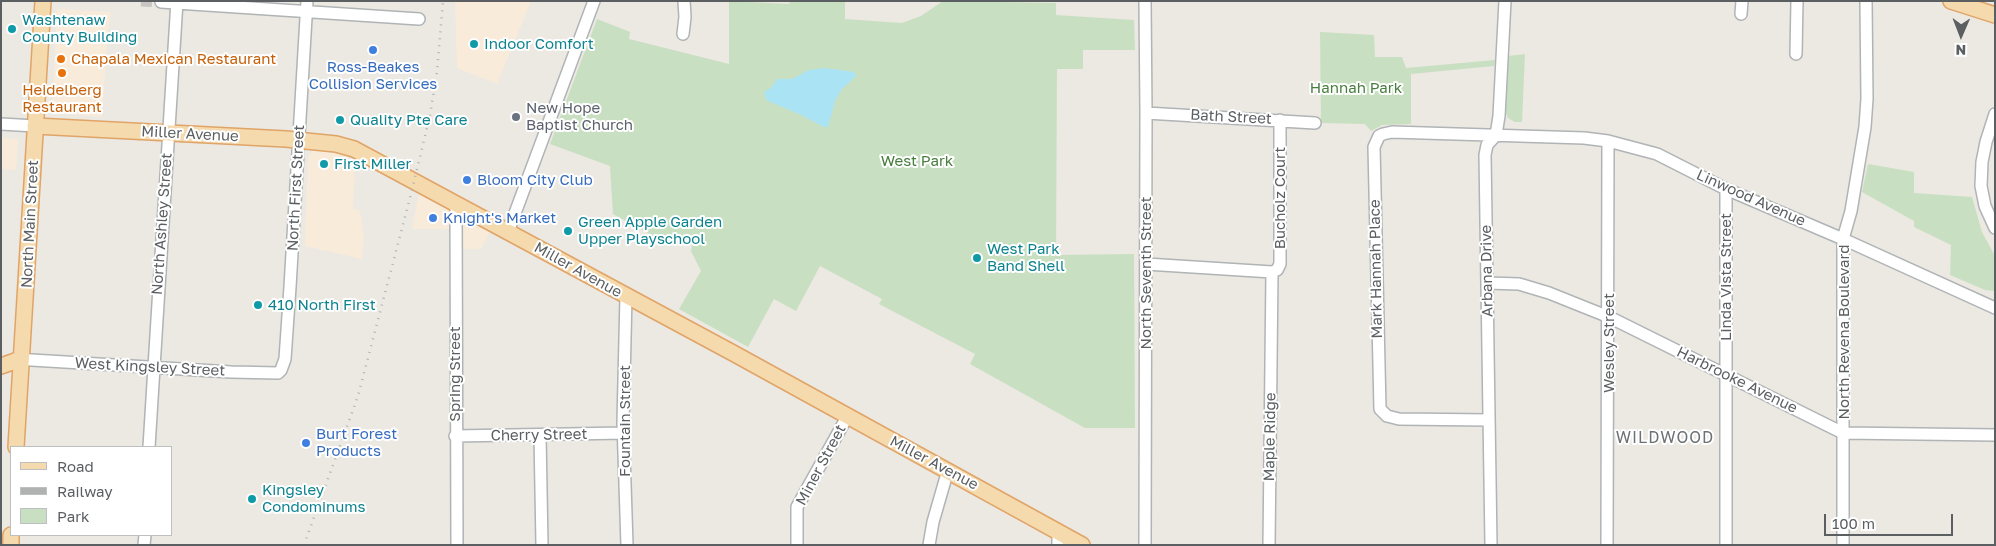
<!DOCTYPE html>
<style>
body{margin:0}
#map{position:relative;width:1996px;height:546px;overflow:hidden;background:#ece8e2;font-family:"Golos Text",sans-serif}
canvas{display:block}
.frame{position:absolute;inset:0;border:2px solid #5b5f61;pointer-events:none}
.legend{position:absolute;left:10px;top:446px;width:162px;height:90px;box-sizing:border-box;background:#fff;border:1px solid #bdbfc0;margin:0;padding:6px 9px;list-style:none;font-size:15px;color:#5b5f61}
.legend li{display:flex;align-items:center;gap:10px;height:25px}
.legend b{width:25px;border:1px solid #bdbfc0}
.north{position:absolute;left:1936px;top:10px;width:50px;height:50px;-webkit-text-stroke:4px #fff;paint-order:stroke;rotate:181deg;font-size:14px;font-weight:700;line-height:20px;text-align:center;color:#5b5f61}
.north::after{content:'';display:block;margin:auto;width:18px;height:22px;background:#5b5f61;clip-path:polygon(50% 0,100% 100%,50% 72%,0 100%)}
.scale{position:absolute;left:1824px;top:514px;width:129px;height:22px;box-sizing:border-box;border:2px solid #5b5f61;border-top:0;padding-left:6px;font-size:15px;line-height:18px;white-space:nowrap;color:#5b5f61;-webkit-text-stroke:4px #fff;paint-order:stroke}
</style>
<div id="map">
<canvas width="1996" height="546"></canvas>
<div class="frame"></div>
<ul class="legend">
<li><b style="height:6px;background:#f5daae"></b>Road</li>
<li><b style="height:6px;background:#b0b1b1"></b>Railway</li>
<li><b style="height:14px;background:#c8e0c1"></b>Park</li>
</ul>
<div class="north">N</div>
<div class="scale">100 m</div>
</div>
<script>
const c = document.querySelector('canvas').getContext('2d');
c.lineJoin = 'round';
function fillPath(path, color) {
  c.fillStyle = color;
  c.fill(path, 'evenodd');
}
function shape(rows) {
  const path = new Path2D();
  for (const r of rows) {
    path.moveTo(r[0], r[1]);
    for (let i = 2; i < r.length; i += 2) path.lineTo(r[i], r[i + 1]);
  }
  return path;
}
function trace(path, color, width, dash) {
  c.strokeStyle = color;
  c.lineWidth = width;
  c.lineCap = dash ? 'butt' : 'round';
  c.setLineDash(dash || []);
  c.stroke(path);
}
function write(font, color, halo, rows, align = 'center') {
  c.font = font + ' "Golos Text",sans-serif';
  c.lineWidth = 4;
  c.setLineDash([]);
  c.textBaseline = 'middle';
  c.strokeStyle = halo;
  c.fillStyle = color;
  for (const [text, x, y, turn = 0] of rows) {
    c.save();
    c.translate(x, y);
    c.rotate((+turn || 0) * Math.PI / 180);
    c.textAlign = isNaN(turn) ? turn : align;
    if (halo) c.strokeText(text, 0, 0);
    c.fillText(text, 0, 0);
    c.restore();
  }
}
const commercial = shape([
 [455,1,531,1,497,84,457,68],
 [57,9,111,12,107,39,102,117,52,113],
 [1,138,18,139,16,170,1,169],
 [313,150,341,152,355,164,353,209,360,210,364,237,362,259,305,246,308,157],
 [420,189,492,228,481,249,462,249,462,229,412,229]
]);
const green = shape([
 [729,1,789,4,790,1,845,2,845,19,902,23,921,16,943,1,1056,3,1056,15,1134,20,1135,50,1083,50,1083,69,1057,69,1056,255,1134,254,1135,428,1085,428,970,364,975,354,879,304,882,299,820,266,796,311,774,299,748,347,679,309,701,271,691,251,692,245,663,241,613,214,610,166,550,144,597,19,630,32,629,39,729,64],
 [1320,32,1374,35,1375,57,1402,57,1406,68,1495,60,1494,66,1411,74,1411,124,1382,125,1371,131,1365,124,1321,123],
 [1525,54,1522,122,1515,122,1508,118,1504,109,1508,56],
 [1868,164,1914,172,1914,193,1972,197,1982,232,1995,256,1995,291,1985,290,1950,275,1951,245,1914,227,1914,221,1862,192]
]);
const water = shape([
 [825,68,854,72,856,76,841,90,835,101,828,127,824,127,801,115,766,100,764,92,772,87,777,79,792,79,809,70]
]);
const minorTunnel = shape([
 [141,1,161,2]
]);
const minor = shape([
 [1145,1,1146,113,1145,545],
 [161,2,419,19],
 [1741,14,1742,1],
 [683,34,685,17,684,1],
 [1796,54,1797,1],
 [1146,113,1315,123],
 [1995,114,1986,142,1982,162,1981,186,1985,206,1995,228],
 [1,124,35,126],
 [1726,189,1726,545],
 [456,203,457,545],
 [508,232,594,1],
 [1146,264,1272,272],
 [1272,272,1277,270,1280,264,1280,120],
 [1488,283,1519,284,1549,293,1609,317,1843,433,1995,435],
 [626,296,623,423,627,545],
 [15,359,231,372,278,373,281,370,285,359,290,287,307,1],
 [1488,420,1399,419,1387,416,1380,409,1374,147,1379,136,1383,134,1392,132,1584,138,1608,141,1657,154,1726,189,1843,239,1995,308],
 [540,435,542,545],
 [455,436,624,433],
 [149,447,177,1],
 [144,545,145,535],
 [797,545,797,507,847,417],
 [929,545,933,522,948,470],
 [1058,545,1058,532],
 [1269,545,1272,272],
 [1491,545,1485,155,1487,145,1496,135,1499,116,1505,1],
 [1607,545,1608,141],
 [1843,545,1843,239,1851,211,1865,127,1867,99,1866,1]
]);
const major = shape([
 [1951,1,1995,15],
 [35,126,286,139,336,144,354,149,733,353,1082,545],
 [1,366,21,359],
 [16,447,43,1],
 [11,545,11,535]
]);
const rail = shape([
 [304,545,358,396,411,194,430,115,437,72,443,1]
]);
const markers = [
 [12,29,5,"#0f9aa8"],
 [474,44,5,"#0f9aa8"],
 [373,50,5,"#3f7fe0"],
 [61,59,5,"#e8710a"],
 [62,73,5,"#e8710a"],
 [516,117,5,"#6b7280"],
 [340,120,5,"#0f9aa8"],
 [324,164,5,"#0f9aa8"],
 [467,180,5,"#3f7fe0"],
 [433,218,5,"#3f7fe0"],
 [568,231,5,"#0f9aa8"],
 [977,258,5,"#0f9aa8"],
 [258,305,5,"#0f9aa8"],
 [306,443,5,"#3f7fe0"],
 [252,499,5,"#0f9aa8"]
];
const cultureNames = [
 ["Washtenaw",22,20],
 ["County Building",22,37],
 ["Indoor Comfort",484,44],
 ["Quality Pte Care",350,120],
 ["First Miller",334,164],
 ["Green Apple Garden",578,222],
 ["Upper Playschool",578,239],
 ["West Park",987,249],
 ["Band Shell",987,266],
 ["410 North First",268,305],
 ["Kingsley",262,490],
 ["Condominums",262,507]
];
const foodNames = [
 ["Chapala Mexican Restaurant",71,59],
 ["Heidelberg",62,90,"center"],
 ["Restaurant",62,107,"center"]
];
const shopNames = [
 ["Ross-Beakes",373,67,"center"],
 ["Collision Services",373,84,"center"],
 ["Bloom City Club",477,180],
 ["Knight's Market",443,218],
 ["Burt Forest",316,434],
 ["Products",316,451]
];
const parkNames = [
 ["Hannah Park",1356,88],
 ["West Park",917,161]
];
const worshipNames = [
 ["New Hope",526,108],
 ["Baptist Church",526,125]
];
const streetNames = [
 ["Bath Street",1231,117,3],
 ["Miller Avenue",190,134,3],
 ["North First Street",296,188,-87],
 ["Bucholz Court",1280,198,-90],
 ["Linwood Avenue",1751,198,24],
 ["North Main Street",30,224,-87],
 ["North Ashley Street",162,224,-86],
 ["Mark Hannah Place",1376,269,-91],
 ["Miller Avenue",578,270,29],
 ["Arbana Drive",1487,271,-91],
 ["North Seventh Street",1146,273,-90],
 ["Linda Vista Street",1726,277,-90],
 ["North Revena Boulevard",1844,332,-90],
 ["Wesley Street",1609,343,-90],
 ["West Kingsley Street",150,367,3],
 ["Spring Street",455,374,-90],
 ["Harbrooke Avenue",1737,380,26],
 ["Fountain Street",625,421,-90],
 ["Cherry Street",539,435,-1],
 ["Maple Ridge",1270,437,-89],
 ["Miller Avenue",934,463,28],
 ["Miner Street",821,465,-62]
];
const neighbourhoodNames = [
 ["WILDWOOD",1665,438]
];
fillPath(commercial, '#f9ebda');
fillPath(green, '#c8e0c1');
fillPath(water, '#aae4f4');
trace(minorTunnel, '#c8c6c2', 11, [11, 5.5]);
trace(minor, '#b0b4b6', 14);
trace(major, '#e0a467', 18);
trace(minor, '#fff', 11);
trace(major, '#f5daae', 15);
trace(rail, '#b0b1b1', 2.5, [1, 6]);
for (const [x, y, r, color] of markers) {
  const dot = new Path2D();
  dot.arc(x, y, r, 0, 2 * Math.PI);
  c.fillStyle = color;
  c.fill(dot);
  trace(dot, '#fff', 2);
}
write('15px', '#0d838f', '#fff', cultureNames, 'left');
write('15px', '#c56008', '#fff', foodNames, 'left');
write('15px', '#366cbe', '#fff', shopNames, 'left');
write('15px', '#487d3e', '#fff', parkNames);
write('15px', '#5b616d', '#fff', worshipNames, 'left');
write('15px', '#5b5f61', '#fff', streetNames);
c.letterSpacing = '1px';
write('16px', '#6c7173', '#fff', neighbourhoodNames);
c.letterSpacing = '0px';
</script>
